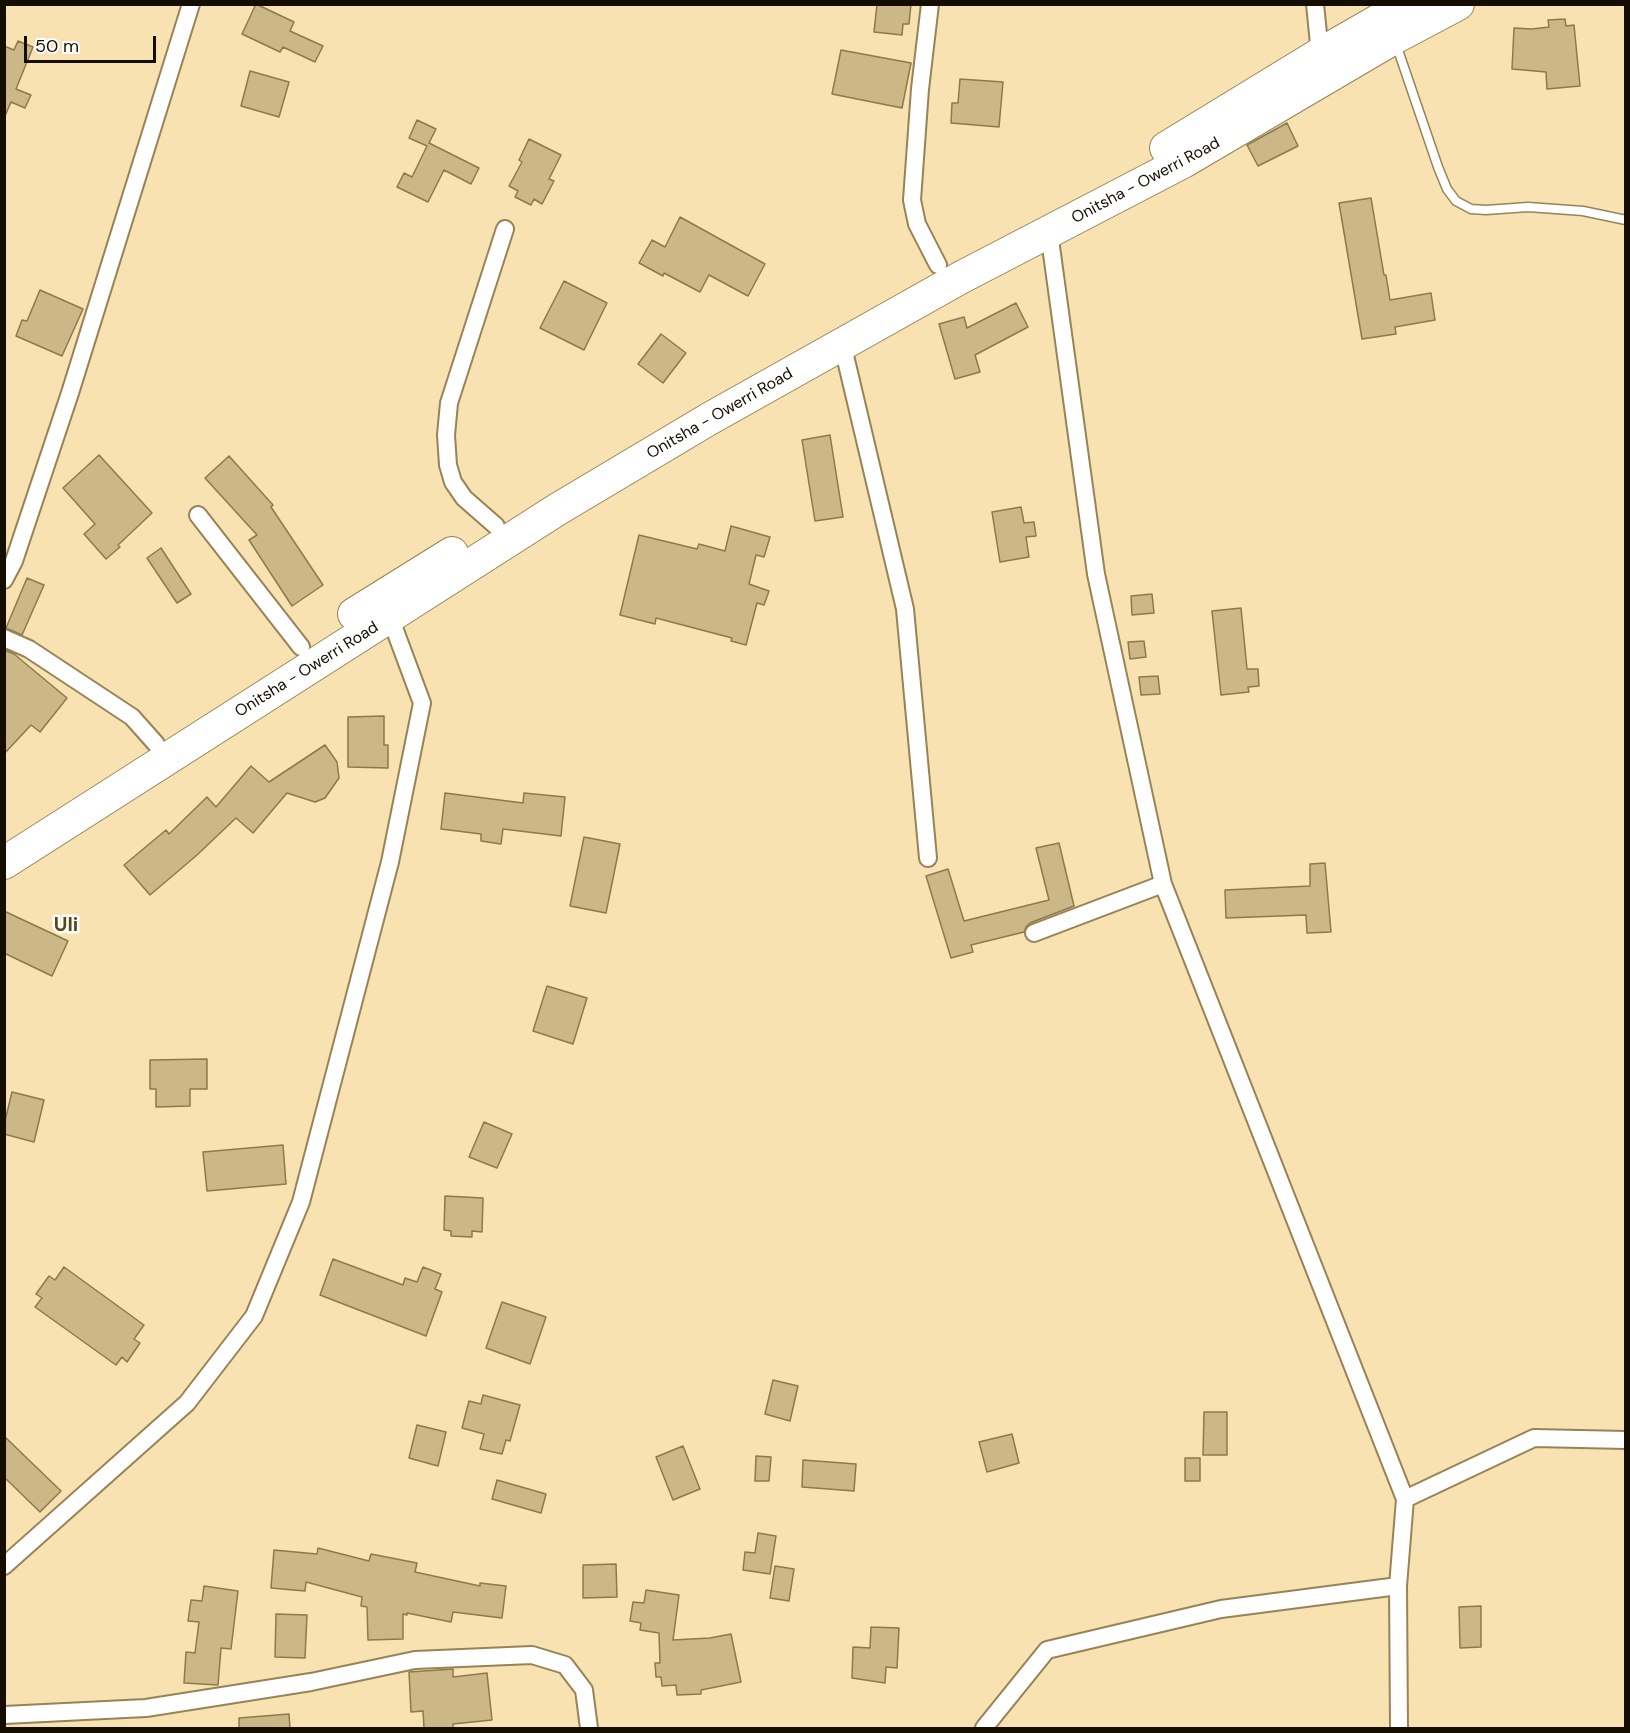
<!DOCTYPE html>
<style>
body{margin:0}
#map{position:relative;width:1630px;height:1733px;overflow:hidden;background:#f8e2b1;font-family:"DM Sans",sans-serif}
canvas{display:block}
.frame{position:absolute;inset:0;border:6px solid #140d00;pointer-events:none}
.scale{position:absolute;left:24px;top:36px;width:132px;height:27px;box-sizing:border-box;border:3px solid #140d00;border-top:0;padding-left:8px;font-size:18px;line-height:21px;white-space:nowrap;color:#140d00;-webkit-text-stroke:4px #fff;paint-order:stroke}
</style>
<div id="map">
<canvas width="1630" height="1733"></canvas>
<div class="frame"></div>
<div class="scale">50 m</div>
</div>
<script>
const c = document.querySelector('canvas').getContext('2d');
c.lineJoin = 'round';
function fillPath(path, color) {
  c.fillStyle = color;
  c.fill(path, 'evenodd');
}
function shape(rows) {
  const path = new Path2D();
  for (const r of rows) {
    path.moveTo(r[0], r[1]);
    for (let i = 2; i < r.length; i += 2) path.lineTo(r[i], r[i + 1]);
  }
  return path;
}
function trace(path, color, width, dash) {
  c.strokeStyle = color;
  c.lineWidth = width;
  c.lineCap = dash ? 'butt' : 'round';
  c.setLineDash(dash || []);
  c.stroke(path);
}
function write(font, color, halo, rows, align = 'center') {
  c.font = font + ' "DM Sans",sans-serif';
  c.lineWidth = 5;
  c.setLineDash([]);
  c.textBaseline = 'middle';
  c.strokeStyle = halo;
  c.fillStyle = color;
  for (const [text, x, y, turn = 0] of rows) {
    c.save();
    c.translate(x, y);
    c.rotate((+turn || 0) * Math.PI / 180);
    c.textAlign = isNaN(turn) ? turn : align;
    if (halo) c.strokeText(text, 0, 0);
    c.fillText(text, 0, 0);
    c.restore();
  }
}
const building = shape([
 [256,4,294,22,290,31,323,46,315,62,283,47,280,52,242,34,256,4],
 [877,4,911,4,909,24,903,24,902,35,874,32,877,4],
 [1565,19,1566,26,1574,25,1580,86,1547,89,1546,72,1512,69,1514,28,1532,29,1549,27,1548,20,1565,19],
 [18,41,33,47,16,89,31,95,25,108,11,102,5,116,4,46,14,50,18,41],
 [841,50,911,63,902,108,832,94,841,50],
 [250,71,289,82,279,117,241,106,250,71],
 [960,79,1003,82,999,127,951,123,952,103,958,103,960,79],
 [417,120,436,129,429,143,479,168,471,184,444,170,428,202,397,187,404,173,412,177,427,146,409,138,417,120],
 [1287,123,1298,146,1258,166,1247,145,1287,123],
 [529,139,561,155,549,179,554,181,542,204,534,199,531,205,515,197,518,191,509,186,522,162,519,160,529,139],
 [1371,198,1384,275,1386,275,1390,300,1431,293,1435,320,1395,327,1396,334,1362,339,1339,203,1371,198],
 [680,217,765,264,748,296,709,275,700,292,664,273,663,276,639,263,652,240,665,247,680,217],
 [564,281,607,303,584,350,540,328,564,281],
 [40,290,83,309,62,356,16,336,22,320,27,321,40,290],
 [1016,303,1028,327,975,355,980,372,955,379,939,324,964,317,967,328,1016,303],
 [661,334,686,353,663,383,638,364,661,334],
 [830,435,843,517,815,521,802,440,830,435],
 [99,455,152,513,118,545,120,547,106,559,84,534,95,524,63,488,99,455],
 [229,456,273,505,271,507,323,585,292,606,249,540,257,535,205,478,229,456],
 [1021,507,1024,523,1034,522,1036,536,1026,537,1029,557,1000,562,992,512,1021,507],
 [731,526,770,537,764,557,756,555,749,584,769,591,764,605,757,603,746,645,731,641,732,638,656,618,655,624,620,615,639,535,697,549,699,544,725,551,731,526],
 [161,548,191,594,177,603,147,558,161,548],
 [27,578,44,585,22,635,6,628,27,578],
 [1152,594,1154,613,1132,615,1131,596,1152,594],
 [1241,608,1247,669,1258,669,1259,686,1248,687,1249,692,1221,695,1212,611,1241,608],
 [1144,641,1146,657,1130,659,1128,642,1144,641],
 [4,650,14,654,67,698,40,732,31,725,4,754,4,650],
 [1158,676,1160,694,1141,695,1139,677,1158,676],
 [384,716,384,745,388,745,388,768,348,767,348,717,384,716],
 [325,745,337,762,339,778,325,798,315,802,287,793,253,833,236,818,197,855,150,895,124,865,166,830,169,834,207,797,216,807,251,766,269,782,325,745],
 [445,793,523,803,524,793,565,797,561,836,503,829,501,844,481,841,481,834,441,829,445,793],
 [584,837,620,844,606,913,570,906,584,837],
 [1059,843,1074,906,1030,923,1026,927,1024,932,971,945,973,952,951,958,926,876,948,869,964,921,1049,900,1036,848,1059,843],
 [1325,863,1331,932,1307,933,1306,915,1226,918,1225,890,1310,886,1310,864,1325,863],
 [4,911,68,941,52,976,4,953,4,911],
 [547,986,587,998,573,1044,533,1031,547,986],
 [207,1059,207,1089,190,1089,190,1106,156,1107,156,1089,150,1089,150,1060,207,1059],
 [12,1092,44,1100,34,1142,4,1134,4,1125,12,1092],
 [484,1122,512,1134,497,1168,469,1157,484,1122],
 [283,1145,286,1184,207,1191,203,1152,283,1145],
 [445,1196,483,1198,482,1232,472,1231,472,1237,451,1236,451,1231,444,1230,445,1196],
 [333,1259,403,1285,405,1278,417,1282,423,1267,441,1274,435,1289,442,1292,426,1336,320,1295,333,1259],
 [64,1267,144,1325,134,1339,140,1343,127,1362,122,1357,116,1365,35,1307,42,1298,36,1294,49,1276,55,1280,64,1267],
 [502,1302,546,1317,530,1364,486,1348,502,1302],
 [773,1380,798,1386,790,1421,765,1414,773,1380],
 [483,1395,520,1405,510,1441,506,1440,502,1454,480,1449,484,1434,462,1428,469,1401,481,1404,483,1395],
 [1204,1412,1227,1412,1227,1455,1203,1455,1204,1412],
 [417,1425,446,1432,438,1466,409,1458,417,1425],
 [1012,1434,1019,1463,987,1472,979,1442,1012,1434],
 [4,1436,61,1491,40,1512,4,1477,4,1436],
 [683,1446,700,1489,673,1500,656,1457,683,1446],
 [756,1456,771,1457,769,1481,755,1481,756,1456],
 [1185,1458,1200,1458,1200,1481,1185,1481,1185,1458],
 [803,1460,856,1464,854,1491,802,1487,803,1460],
 [497,1480,546,1494,541,1513,492,1499,497,1480],
 [758,1533,776,1536,770,1574,743,1570,745,1552,755,1553,758,1533],
 [318,1548,369,1561,371,1554,417,1563,415,1572,480,1586,480,1583,506,1586,502,1618,453,1612,451,1622,407,1613,407,1615,403,1614,403,1639,368,1640,367,1607,361,1606,362,1597,306,1582,305,1591,271,1588,274,1550,317,1554,318,1548],
 [616,1564,617,1597,583,1598,583,1565,616,1564],
 [775,1566,794,1569,789,1601,770,1598,775,1566],
 [204,1586,238,1591,231,1649,221,1648,218,1685,184,1683,186,1652,195,1653,199,1622,188,1621,191,1600,202,1601,204,1586],
 [646,1590,679,1595,673,1640,710,1638,731,1634,741,1682,701,1690,701,1694,677,1695,676,1685,662,1686,661,1677,656,1677,655,1663,660,1663,659,1633,640,1630,641,1623,630,1621,633,1602,644,1603,646,1590],
 [1481,1606,1481,1647,1460,1648,1459,1607,1481,1606],
 [276,1614,307,1615,305,1658,275,1657,276,1614],
 [871,1627,899,1628,897,1668,886,1667,885,1683,852,1678,853,1647,870,1648,871,1627],
 [453,1669,453,1677,487,1673,492,1720,453,1724,453,1728,424,1728,423,1711,411,1712,409,1672,453,1669],
 [289,1714,290,1728,239,1728,239,1718,289,1714]
]);
const lane = shape([
 [1396,44,1438,167,1447,189,1456,201,1471,209,1486,210,1528,207,1583,211,1626,220]
]);
const street = shape([
 [930,4,920,89,912,200,917,224,938,265],
 [1315,4,1320,54],
 [842,343,905,609,928,858],
 [198,515,301,647],
 [496,526,464,498,453,482,448,465,446,435,449,403,505,229],
 [4,580,14,561,70,393,191,4],
 [4,638,29,649,132,717,156,744],
 [1034,933,1163,884],
 [1405,1499,1534,1438,1626,1440],
 [4,1566,187,1403,254,1316,301,1202,390,862,422,703,390,617],
 [1398,1586,1399,1728],
 [4,1715,146,1708,311,1682,415,1660,532,1655,565,1665,584,1690,589,1728],
 [984,1728,1047,1650,1221,1609,1398,1586,1405,1499,1163,884,1096,574,1049,232]
]);
const highway = shape([
 [1166,148,1320,54,1407,4],
 [354,614,452,553],
 [4,863,558,509,709,419,960,278,1183,162,1394,38,1458,4]
]);
const streetNames = [
 ["Onitsha - Owerri Road",1146,181,-28],
 ["Onitsha - Owerri Road",720,414,-30],
 ["Onitsha - Owerri Road",307,670,-32]
];
const quarterNames = [
 ["Uli",66,926]
];
fillPath(building, '#ccb786');
trace(building, '#8d794b', 1.5);
trace(lane, '#978355', 11);
trace(street, '#978355', 20);
trace(highway, '#978355', 34);
trace(lane, '#fff', 8);
trace(street, '#fff', 16);
trace(highway, '#fff', 32);
write('16px', '#140d00', '#fff', streetNames);
write('bold 20px', '#5a4718', '#fff', quarterNames);
</script>
